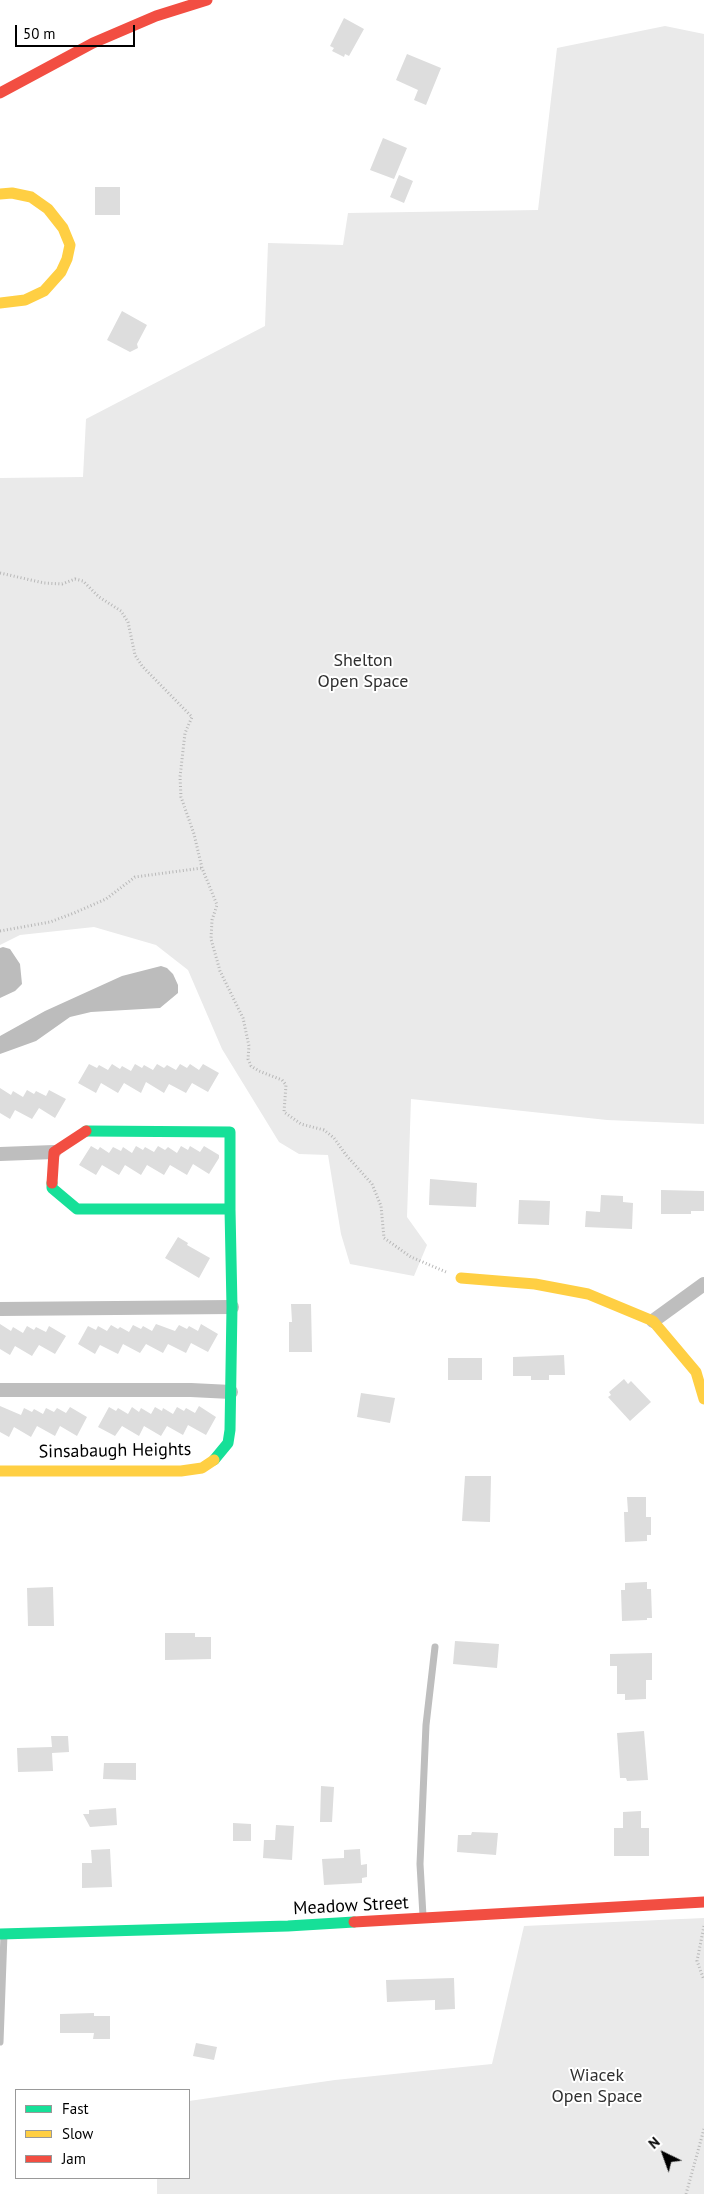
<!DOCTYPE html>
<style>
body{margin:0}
#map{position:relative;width:704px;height:2194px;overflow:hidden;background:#fff;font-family:"PT Sans",sans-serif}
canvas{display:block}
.legend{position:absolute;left:15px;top:2089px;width:175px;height:90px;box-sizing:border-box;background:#fff;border:1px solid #999;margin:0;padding:6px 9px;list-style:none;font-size:15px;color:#000}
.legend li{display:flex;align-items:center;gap:10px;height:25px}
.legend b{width:25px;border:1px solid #999}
.north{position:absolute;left:639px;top:2129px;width:50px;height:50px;-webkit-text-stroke:4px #fff;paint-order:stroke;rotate:318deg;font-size:14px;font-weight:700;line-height:20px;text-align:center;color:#000}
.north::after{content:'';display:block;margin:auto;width:18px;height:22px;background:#000;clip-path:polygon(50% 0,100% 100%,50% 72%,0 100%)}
.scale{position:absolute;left:15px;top:25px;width:120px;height:22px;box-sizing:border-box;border:2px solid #000;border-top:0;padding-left:6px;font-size:15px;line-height:18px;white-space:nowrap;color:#000;-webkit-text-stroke:4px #fff;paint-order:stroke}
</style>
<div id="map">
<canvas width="704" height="2194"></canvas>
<ul class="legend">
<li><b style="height:6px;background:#16e098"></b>Fast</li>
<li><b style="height:6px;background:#ffcf43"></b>Slow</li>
<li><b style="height:6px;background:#f24e42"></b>Jam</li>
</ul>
<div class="north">N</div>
<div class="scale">50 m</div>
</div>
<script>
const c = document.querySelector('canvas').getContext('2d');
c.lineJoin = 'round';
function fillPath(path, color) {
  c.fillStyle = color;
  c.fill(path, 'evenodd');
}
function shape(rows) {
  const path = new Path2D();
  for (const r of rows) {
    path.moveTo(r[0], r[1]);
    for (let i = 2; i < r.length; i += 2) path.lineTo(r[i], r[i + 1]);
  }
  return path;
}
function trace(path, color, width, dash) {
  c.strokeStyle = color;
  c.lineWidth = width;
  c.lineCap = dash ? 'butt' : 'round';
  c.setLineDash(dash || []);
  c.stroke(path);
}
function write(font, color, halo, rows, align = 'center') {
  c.font = font + ' "PT Sans",sans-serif';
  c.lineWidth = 4;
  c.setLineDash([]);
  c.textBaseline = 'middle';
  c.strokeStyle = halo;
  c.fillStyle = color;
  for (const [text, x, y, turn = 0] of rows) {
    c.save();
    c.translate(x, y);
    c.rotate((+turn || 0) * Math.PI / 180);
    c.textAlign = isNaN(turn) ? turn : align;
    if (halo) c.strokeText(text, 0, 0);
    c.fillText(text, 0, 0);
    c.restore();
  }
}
const green = shape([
 [665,26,704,34,704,1124,607,1120,411,1099,407,1217,427,1245,414,1276,350,1264,341,1234,328,1155,299,1154,279,1142,222,1049,188,970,156,945,94,927,20,935,0,945,0,478,83,477,86,419,265,326,268,243,343,245,348,213,538,210,557,48],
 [704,1918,704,2194,157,2194,157,2178,189,2178,189,2101,335,2080,492,2064,524,1926]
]);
const water = shape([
 [3,947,10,949,20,964,22,984,15,991,0,998,0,948],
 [161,966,167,968,173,974,178,985,178,993,160,1008,91,1012,70,1017,36,1041,0,1054,0,1036,45,1011,122,976]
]);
const building = shape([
 [344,18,364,29,349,56,345,54,344,57,332,51,334,48,330,46],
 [407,54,441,68,426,105,414,100,418,90,396,80],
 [383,138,407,148,394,179,370,170],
 [399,175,413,181,404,203,390,197],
 [95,187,120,187,120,215,95,215],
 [122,311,147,325,137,344,138,348,130,352,107,340],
 [89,1064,97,1068,99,1065,108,1070,112,1064,120,1069,122,1066,131,1071,135,1064,142,1068,144,1065,153,1070,157,1064,164,1068,167,1065,176,1070,180,1064,187,1068,190,1064,199,1070,203,1064,219,1073,208,1092,192,1083,186,1093,169,1084,164,1093,146,1082,141,1093,124,1083,118,1093,101,1083,96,1093,78,1083],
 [0,1088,11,1095,13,1091,23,1097,27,1090,34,1094,36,1091,46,1096,49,1090,66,1099,55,1118,39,1108,32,1119,15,1110,10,1119,0,1113],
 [91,1146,98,1150,100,1147,109,1153,113,1147,121,1151,123,1147,132,1153,136,1146,143,1150,145,1147,154,1152,158,1146,165,1150,168,1147,177,1153,181,1146,188,1150,190,1146,200,1152,204,1146,219,1155,219,1158,209,1174,193,1164,187,1175,170,1165,164,1175,147,1165,141,1175,125,1165,119,1175,102,1165,96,1175,79,1165],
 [430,1179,477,1183,476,1207,429,1205],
 [661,1190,704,1191,704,1211,691,1211,691,1214,661,1214],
 [601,1195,623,1196,623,1202,633,1203,632,1229,585,1227,586,1211,600,1212],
 [519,1200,550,1201,549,1225,518,1224],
 [178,1237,188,1243,187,1245,210,1258,199,1278,165,1258],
 [291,1304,311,1304,312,1352,289,1352,289,1322,292,1322],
 [0,1324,11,1331,13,1327,23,1333,27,1326,34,1330,36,1327,46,1332,49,1326,66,1336,55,1354,39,1345,32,1356,15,1346,10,1355,0,1349],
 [156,1324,175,1331,179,1325,187,1329,189,1326,198,1331,201,1324,218,1334,208,1352,191,1343,186,1353,168,1344,163,1353,146,1344,140,1353,123,1344,118,1354,100,1345,95,1354,78,1344,88,1326,96,1330,98,1326,107,1331,111,1325,118,1329,120,1327,129,1332,133,1325,141,1329,143,1326,152,1331],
 [564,1355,565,1375,549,1375,549,1380,531,1380,531,1376,513,1376,513,1357],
 [448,1358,482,1358,482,1380,448,1380],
 [624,1379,628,1384,631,1381,651,1402,630,1421,608,1397,611,1395,609,1392],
 [361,1393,395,1398,390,1423,357,1417],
 [0,1406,21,1415,24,1408,32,1412,34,1409,43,1414,46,1408,54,1412,57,1408,66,1413,70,1407,87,1417,77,1436,60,1426,55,1436,37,1426,31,1437,14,1427,9,1437,0,1432],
 [199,1406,216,1417,206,1435,188,1425,183,1435,167,1426,161,1436,144,1426,139,1436,122,1426,115,1436,98,1427,109,1407,116,1411,118,1408,128,1414,132,1407,139,1412,141,1408,151,1414,155,1407,162,1411,163,1408,173,1414,177,1407,184,1411,186,1408,195,1413],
 [465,1476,491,1476,490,1522,462,1521],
 [627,1497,646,1497,646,1517,651,1517,651,1535,647,1535,647,1541,625,1542,624,1512,628,1512],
 [647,1582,647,1589,651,1589,652,1618,647,1618,647,1620,622,1621,621,1590,625,1590,625,1583],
 [53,1587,54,1626,28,1626,27,1588],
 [165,1633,195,1633,195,1637,211,1637,211,1659,165,1660],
 [455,1641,499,1644,497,1668,453,1664],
 [652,1653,652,1680,646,1680,646,1699,625,1700,625,1694,617,1694,617,1666,610,1666,610,1654],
 [644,1731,648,1780,627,1781,626,1778,620,1778,617,1733],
 [51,1736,68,1736,69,1752,52,1753,53,1771,18,1772,17,1748,52,1747],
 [104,1763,136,1763,136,1780,103,1779],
 [321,1786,334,1787,332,1822,320,1822],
 [116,1808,117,1825,90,1827,83,1814,89,1814,89,1810],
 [641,1811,641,1828,649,1828,649,1856,614,1856,614,1828,623,1828,623,1812],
 [233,1823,251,1824,251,1841,233,1841],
 [276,1825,294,1826,292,1860,263,1858,264,1840,275,1840],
 [472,1832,498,1833,496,1855,457,1852,458,1835,471,1835],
 [110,1849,112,1887,82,1888,82,1863,92,1863,91,1850],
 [360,1849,361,1865,367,1864,367,1877,362,1878,362,1883,324,1885,322,1859,344,1858,344,1850],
 [454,1978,455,2009,435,2010,435,2000,387,2002,386,1980],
 [94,2013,94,2016,110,2016,110,2039,93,2039,94,2033,60,2033,60,2014],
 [196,2043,217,2047,214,2060,193,2056]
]);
const path = shape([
 [0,573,44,583,62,584,75,579,83,581,99,597,121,611,128,622,135,655,142,666,192,717,185,733,180,777,181,797,194,834,202,868,217,905,212,920,211,939,220,971,243,1018,249,1046,248,1059,251,1066,259,1071,282,1080,286,1085,284,1112,301,1124,324,1130,334,1138,346,1155,372,1184,381,1206,384,1238,411,1257,446,1272],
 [0,931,50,922,74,913,106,899,135,877,202,868],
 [704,1926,697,1961,704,1980],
 [686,2194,704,2129]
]);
const lane = shape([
 [423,1916,420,1864,426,1725,435,1647],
 [0,2042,4,1934]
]);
const street = shape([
 [0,1154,54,1152],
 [0,1309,232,1307],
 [653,1321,704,1284],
 [0,1390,191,1390,231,1392]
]);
const fast = shape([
 [52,1183,52,1188,77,1209,230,1209,230,1132,86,1131],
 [214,1460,228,1443,230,1430,232,1307,230,1209],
 [0,1934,288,1926,354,1922]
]);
const slow = shape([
 [0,194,12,193,31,197,48,209,63,228,70,245,67,259,61,272,44,291,25,300,0,303],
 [461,1278,535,1284,588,1294,653,1321,696,1372,704,1399],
 [0,1471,181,1471,202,1468,214,1460]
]);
const jam = shape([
 [0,93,93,43,156,16,207,0],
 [52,1183,54,1152,86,1131],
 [354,1922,704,1902]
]);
const parkNames = [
 ["Shelton",363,661],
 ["Open Space",363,682],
 ["Wiacek",597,2076],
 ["Open Space",597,2097]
];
const streetNames = [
 ["Sinsabaugh Heights",115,1451,-1],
 ["Meadow Street",351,1906,-3]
];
fillPath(green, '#eaeaea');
fillPath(water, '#bcbcbc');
fillPath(building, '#ddd');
trace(path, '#b8b8b8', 3, [1, 2.5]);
trace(lane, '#bebebe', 7);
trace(street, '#bebebe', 14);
trace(fast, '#16e098', 11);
trace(slow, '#ffcf43', 11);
trace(jam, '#f24e42', 11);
write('18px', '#303030', '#fff', parkNames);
write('18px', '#000', '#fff', streetNames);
</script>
